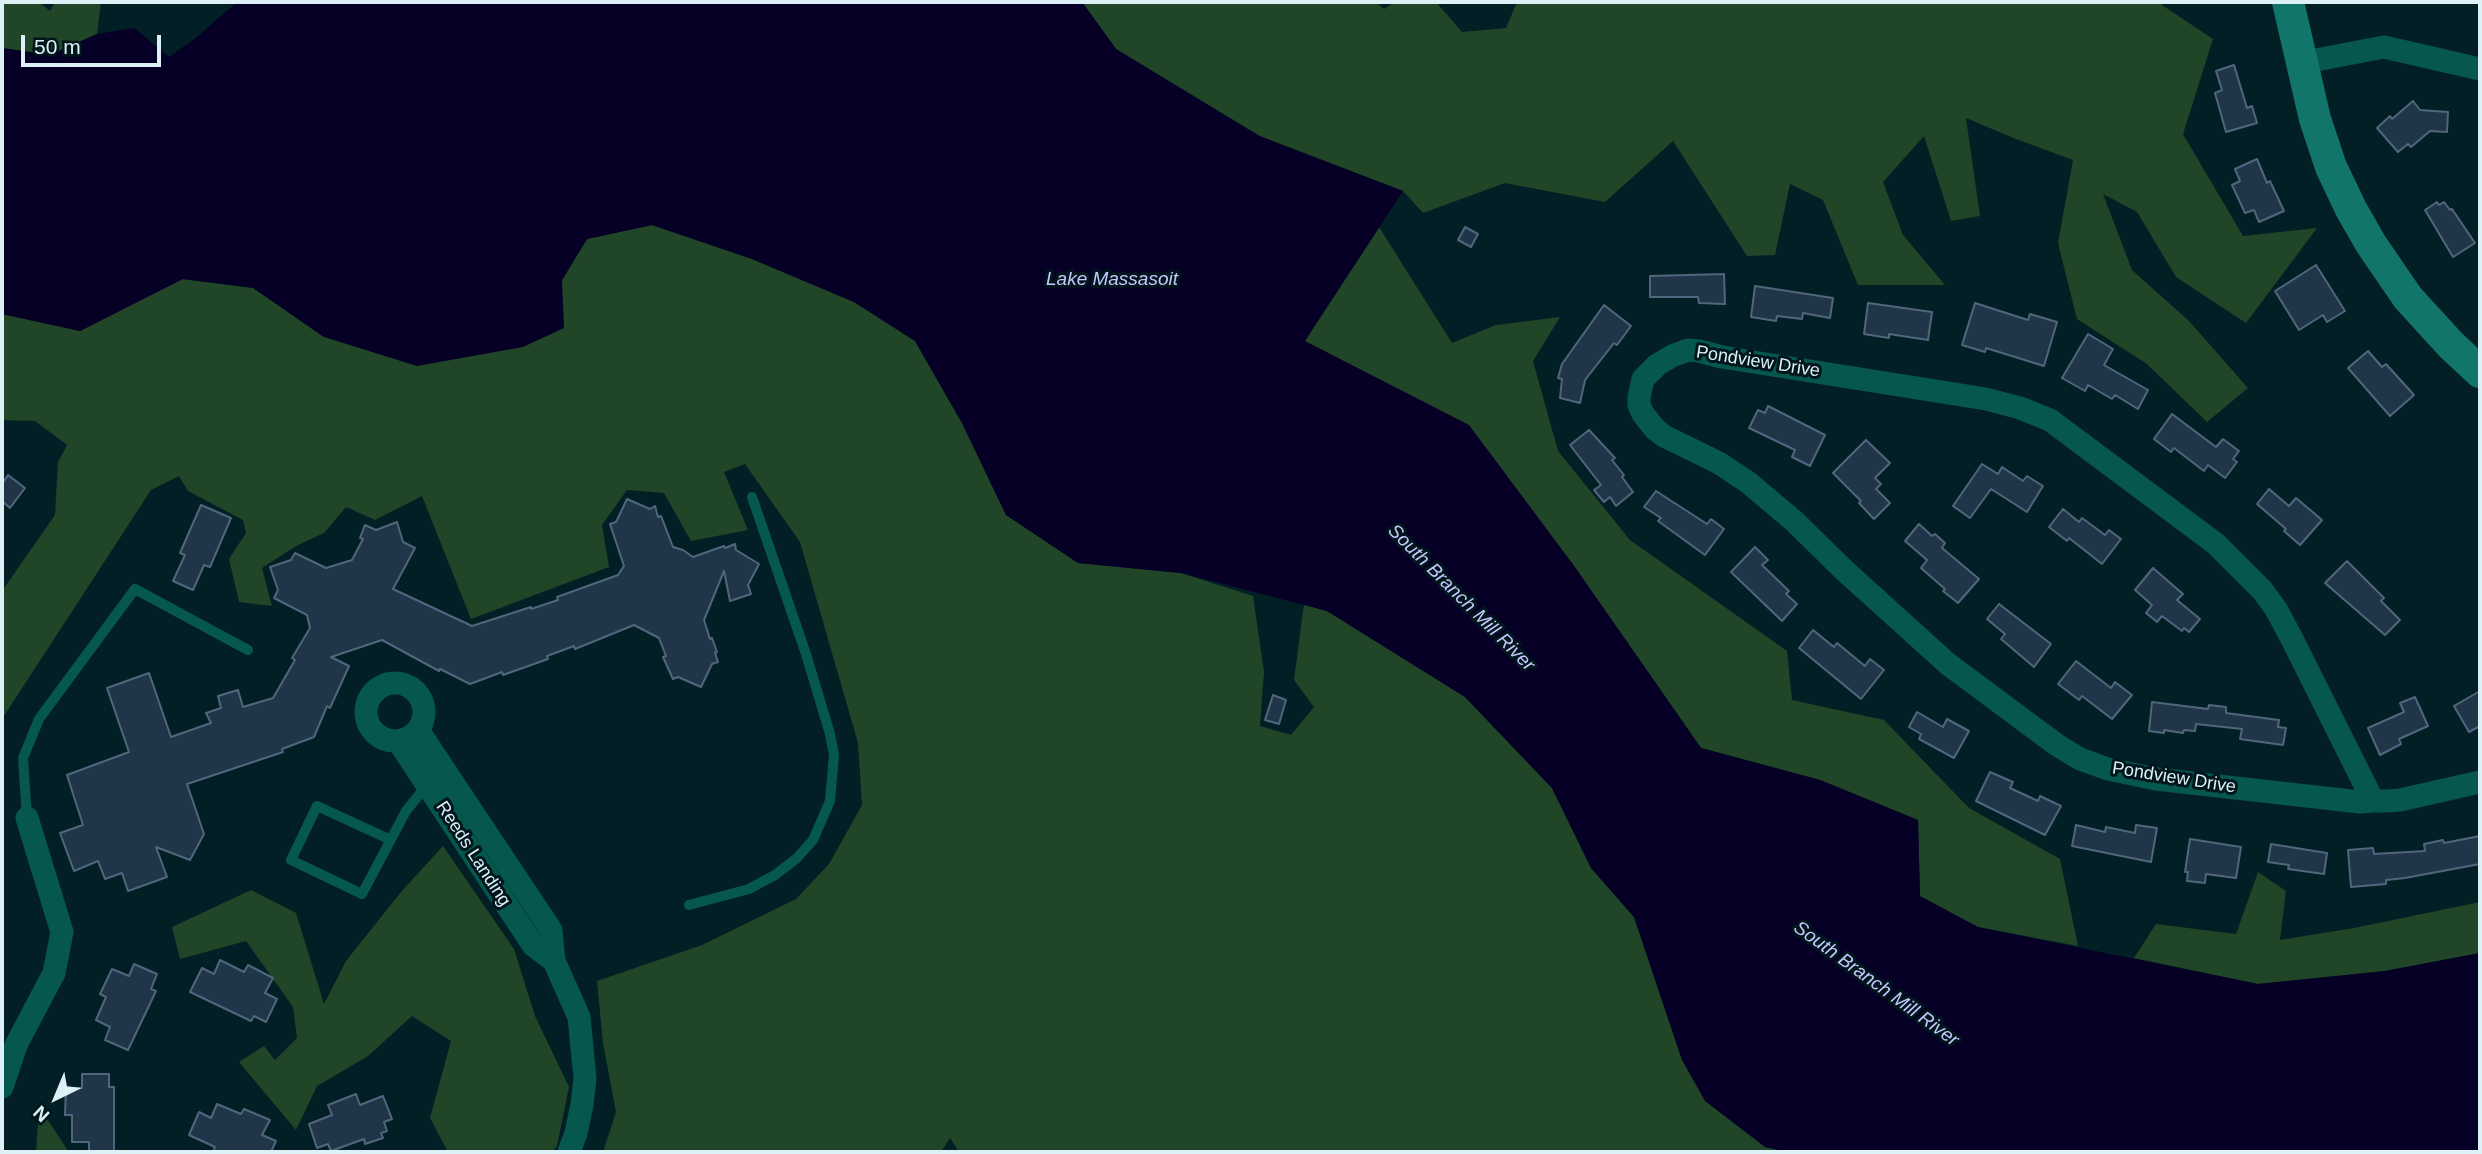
<!DOCTYPE html>
<style>
body{margin:0}
#map{position:relative;width:2482px;height:1154px;overflow:hidden;background:#031f26;font-family:Arial,sans-serif}
canvas{display:block}
.frame{position:absolute;inset:0;border:4px solid #dcf0f5;pointer-events:none}
.north{position:absolute;left:21px;top:1063px;width:70px;height:70px;-webkit-text-stroke:5px #00161c;paint-order:stroke;rotate:223deg;font-size:19px;font-weight:700;line-height:28px;text-align:center;color:#dcf0f5}
.north::after{content:'';display:block;margin:auto;width:24px;height:32px;background:#dcf0f5;clip-path:polygon(50% 0,100% 100%,50% 72%,0 100%)}
.scale{position:absolute;left:21px;top:35px;width:140px;height:32px;box-sizing:border-box;border:4px solid #dcf0f5;border-top:0;padding-left:9px;font-size:21px;line-height:24px;white-space:nowrap;color:#dcf0f5;-webkit-text-stroke:5px #00161c;paint-order:stroke}
</style>
<div id="map">
<canvas width="2482" height="1154"></canvas>
<div class="frame"></div>
<div class="north">N</div>
<div class="scale">50 m</div>
</div>
<script>
const c = document.querySelector('canvas').getContext('2d');
c.lineJoin = 'round';
function fillPath(path, color) {
  c.fillStyle = color;
  c.fill(path, 'evenodd');
}
function shape(rows) {
  const path = new Path2D();
  for (const r of rows) {
    if (r.length === 3) {
      path.moveTo(r[0] + r[2], r[1]);
      path.arc(r[0], r[1], r[2], 0, 2 * Math.PI);
      continue;
    }
    path.moveTo(r[0], r[1]);
    for (let i = 2; i < r.length; i += 2) path.lineTo(r[i], r[i + 1]);
  }
  return path;
}
function trace(path, color, width, dash) {
  c.strokeStyle = color;
  c.lineWidth = width;
  c.lineCap = dash ? 'butt' : 'round';
  c.setLineDash(dash || []);
  c.stroke(path);
}
function write(font, color, halo, rows, align = 'center') {
  c.font = font + ' Arial,sans-serif';
  c.lineWidth = 6;
  c.setLineDash([]);
  c.textBaseline = 'middle';
  c.strokeStyle = halo;
  c.fillStyle = color;
  for (const [text, x, y, turn = 0] of rows) {
    c.save();
    c.translate(x, y);
    c.rotate((+turn || 0) * Math.PI / 180);
    c.textAlign = isNaN(turn) ? turn : align;
    if (halo) c.strokeText(text, 0, 0);
    c.fillText(text, 0, 0);
    c.restore();
  }
}
const green = shape([
 [2,2,39,2,50,11,55,2,101,2,97,34,50,55,2,48],
 [1082,2,1376,2,1384,9,1395,2,1436,2,1462,32,1506,28,1517,2,2162,2,2162,5,2213,39,2183,134,2243,236,2317,228,2246,323,2176,277,2137,212,2103,194,2132,270,2189,321,2248,388,2207,422,2147,364,2077,319,2058,243,2073,160,2016,139,1966,118,1980,216,1951,221,1924,136,1883,182,1903,235,1945,285,1858,285,1823,200,1790,184,1775,255,1747,256,1673,141,1605,202,1505,183,1423,213,1403,191,1260,136,1116,49],
 [652,225,752,259,854,302,915,341,962,423,1006,515,1078,563,1181,573,1253,596,1264,672,1260,726,1291,735,1314,707,1294,680,1304,604,1327,611,1465,697,1552,788,1591,868,1634,917,1682,1060,1765,1147,1787,1152,959,1152,950,1138,941,1152,603,1152,616,1112,603,1043,597,981,702,945,796,899,829,864,862,805,858,743,800,542,745,464,724,472,748,530,691,541,664,493,627,490,602,525,609,567,471,619,422,496,375,520,346,507,324,533,296,546,262,568,272,606,239,602,229,559,246,533,243,520,188,491,179,476,151,490,2,719,2,591,55,515,58,462,67,445,35,421,2,420,2,314,80,331,182,279,254,288,324,337,562,280,587,239],
 [1379,227,1452,343,1496,325,1560,317,1533,361,1558,451,1630,540,1787,651,1792,700,1884,720,1969,808,2060,859,2078,946,1978,927,1920,897,1918,820,1820,780,1701,748,1572,563,1304,341],
 [443,846,514,949,535,1016,569,1087,557,1146,552,1152,448,1152,430,1118,451,1041,412,1016,368,1056,317,1086,296,1130,239,1062,264,1046,275,1060,297,1038,293,1007,246,941,180,959,172,927,251,890,296,913,324,1004,346,961,401,892],
 [2258,872,2286,891,2280,940,2354,928,2480,902,2480,953,2385,971,2258,984,2134,958,2156,924,2236,934],
 [39,1107,69,1152,36,1152]
]);
const water = shape([
 [237,2,1082,2,1116,49,1259,136,1403,191,1305,341,1469,425,1572,563,1701,748,1820,780,1918,820,1920,896,1978,927,2258,984,2385,971,2480,953,2480,1152,1787,1152,1765,1147,1705,1101,1682,1060,1634,917,1591,868,1552,788,1465,697,1327,611,1181,573,1078,563,1006,515,962,423,915,341,854,302,752,259,652,225,587,239,562,280,564,328,523,347,417,366,324,337,253,288,183,279,80,331,2,314,2,48,50,55,97,34,134,28,169,57,197,37]
]);
const building = shape([
 [2234,65,2247,108,2252,106,2257,123,2226,132,2215,93,2222,90,2216,71,2234,65],
 [2413,101,2420,110,2448,112,2447,132,2430,131,2411,147,2408,144,2398,152,2377,128,2390,116,2392,119,2413,101],
 [2257,159,2267,183,2270,181,2284,211,2259,222,2254,210,2245,213,2232,185,2240,181,2235,169,2257,159],
 [2437,202,2439,205,2444,202,2450,210,2452,209,2475,243,2453,257,2425,210,2437,202],
 [1465,227,1478,234,1471,247,1458,240,1465,227],
 [2316,265,2345,311,2327,322,2323,315,2299,330,2275,291,2316,265],
 [1724,274,1725,304,1699,303,1698,297,1650,297,1650,276,1724,274],
 [1755,286,1833,298,1830,318,1803,313,1802,319,1777,316,1776,321,1751,317,1755,286],
 [1868,303,1932,312,1928,340,1889,334,1889,338,1864,334,1868,303],
 [1975,303,2028,320,2030,314,2057,322,2044,366,1986,348,1985,352,1962,345,1975,303],
 [1604,305,1631,326,1617,345,1614,343,1585,380,1580,403,1560,398,1562,379,1558,378,1562,364,1604,305],
 [2088,334,2113,349,2104,365,2148,390,2138,409,2115,395,2112,399,2088,385,2085,391,2062,378,2088,334],
 [2368,351,2382,367,2386,364,2414,395,2390,416,2348,368,2368,351],
 [1768,406,1825,435,1810,466,1792,457,1795,450,1749,428,1758,410,1765,413,1768,406],
 [2172,414,2216,447,2223,439,2239,451,2233,459,2237,462,2225,478,2208,465,2204,471,2174,448,2171,452,2154,439,2172,414],
 [1589,430,1615,458,1612,460,1624,475,1622,477,1633,492,1616,506,1610,497,1604,502,1594,490,1601,485,1570,445,1589,430],
 [1866,440,1890,463,1875,478,1881,484,1876,489,1890,503,1874,519,1859,503,1861,501,1833,473,1866,440],
 [1982,464,1998,474,2002,467,2023,481,2027,476,2043,486,2027,512,1991,489,1970,518,1953,506,1982,464],
 [8,475,25,488,10,508,2,501,2,484,8,475],
 [2269,489,2289,506,2296,498,2322,520,2300,545,2284,531,2286,529,2257,504,2269,489],
 [1656,491,1707,524,1711,519,1724,529,1705,555,1658,521,1661,518,1644,507,1656,491],
 [627,499,650,509,655,506,658,517,661,516,673,547,683,550,693,557,724,546,725,548,735,544,736,550,759,564,748,585,751,594,730,601,724,571,704,620,710,639,712,638,717,652,715,653,718,662,712,664,701,687,678,677,673,679,663,657,666,656,659,638,634,625,575,649,574,646,547,656,548,659,503,675,502,672,470,684,440,669,439,671,382,640,331,657,349,666,330,708,327,706,314,737,282,749,283,752,187,784,204,834,190,860,156,847,167,877,128,891,122,873,105,879,98,861,74,871,60,833,83,825,67,775,129,752,107,688,149,673,171,737,211,723,206,713,221,708,218,696,238,690,243,707,273,698,295,660,292,658,310,628,307,615,274,598,278,590,270,567,291,560,295,553,326,568,352,560,363,539,360,538,365,525,376,530,397,522,403,542,415,548,393,589,472,626,531,607,531,609,558,600,557,597,618,575,624,566,610,524,616,522,627,499],
 [201,505,231,518,210,567,204,565,193,590,173,581,185,555,180,553,201,505],
 [2063,509,2079,522,2082,518,2105,535,2109,530,2121,539,2102,564,2069,538,2067,541,2049,527,2063,509],
 [1919,524,1932,536,1935,534,1945,543,1942,548,1979,579,1958,603,1943,591,1945,589,1921,568,1927,560,1905,541,1919,524],
 [1755,547,1768,560,1762,565,1789,591,1786,594,1797,604,1782,621,1731,572,1755,547],
 [2347,561,2384,598,2381,601,2400,620,2385,635,2325,583,2347,561],
 [2153,568,2183,594,2177,600,2200,619,2189,632,2184,628,2182,631,2162,616,2157,622,2146,613,2152,605,2135,590,2153,568],
 [1999,604,2051,644,2034,667,2001,639,2005,634,1987,619,1999,604],
 [1813,630,1834,647,1837,643,1865,666,1870,659,1884,670,1861,699,1799,648,1813,630],
 [2076,661,2111,688,2115,682,2132,695,2112,719,2082,696,2079,700,2058,684,2076,661],
 [2480,691,2480,726,2469,732,2454,706,2480,691],
 [1273,695,1286,700,1279,724,1265,720,1273,695],
 [2415,697,2428,726,2399,739,2401,744,2380,755,2368,728,2404,712,2400,703,2415,697],
 [2152,702,2208,709,2209,705,2226,707,2226,713,2279,720,2278,727,2286,728,2283,745,2240,739,2242,729,2196,724,2195,731,2184,730,2183,733,2164,730,2164,733,2149,731,2152,702],
 [1917,712,1943,727,1947,719,1969,731,1954,758,1919,739,1921,734,1909,727,1917,712],
 [1990,772,2013,782,2010,788,2038,801,2040,796,2061,806,2045,835,1976,801,1990,772],
 [2076,825,2105,832,2106,827,2135,833,2136,825,2157,828,2151,862,2072,846,2076,825],
 [2480,836,2480,864,2405,878,2386,880,2386,884,2351,887,2348,850,2373,848,2374,854,2425,851,2424,844,2443,840,2444,843,2480,836],
 [2190,839,2241,847,2236,878,2206,874,2205,883,2187,881,2188,872,2185,872,2190,839],
 [2271,844,2327,853,2324,874,2288,869,2289,865,2268,862,2271,844],
 [220,960,244,972,248,965,273,978,265,993,277,999,266,1022,254,1016,251,1021,190,992,202,968,214,974,220,960],
 [134,964,157,974,151,989,156,991,128,1050,105,1040,110,1027,96,1020,106,997,100,994,112,969,129,976,134,964],
 [82,1074,109,1074,109,1087,114,1087,114,1152,89,1152,89,1142,72,1142,72,1115,65,1115,66,1088,82,1088,82,1074],
 [356,1094,360,1105,383,1096,392,1119,384,1122,387,1131,381,1133,383,1138,365,1144,364,1139,331,1151,328,1144,317,1148,309,1124,332,1115,328,1105,356,1094],
 [217,1104,241,1114,244,1109,270,1120,262,1135,276,1141,271,1152,213,1152,215,1147,189,1135,199,1112,211,1118,217,1104]
]);
const service = shape([
 [27,818,23,758,39,719,135,589,248,650],
 [391,840,317,806,291,860,362,894,406,811,427,785],
 [689,905,749,889,775,875,797,858,813,840,830,801,834,755,830,734,806,654,752,497]
]);
const minor = shape([
 [2300,63,2384,47,2480,69],
 [395,712,29],
 [418,730,551,930,554,961,579,1017,585,1078,582,1105,576,1133,569,1152],
 [398,741,533,945,554,961],
 [2373,801,2292,639,2276,609,2262,590,2216,544,2050,420,2020,408,1986,399,1722,357,1699,351,1688,350,1672,356,1657,365,1643,379,1639,397,1639,405,1643,414,1655,429,1664,436,1719,463,1749,483,1794,521,1844,570,1948,664,2057,745,2080,759,2108,769,2156,779,2360,802,2373,801,2387,801,2400,800,2480,782],
 [2,1087,16,1045,54,973,62,932,27,818]
]);
const secondary = shape([
 [2288,2,2315,119,2331,167,2351,209,2371,244,2408,298,2451,345,2480,372]
]);
const streetNames = [
 ["Pondview Drive",1758,362,9],
 ["Pondview Drive",2174,778,9],
 ["Reeds Landing",473,854,57]
];
const waterNames = [
 ["Lake Massasoit",1112,280],
 ["South Branch Mill River",1461,598,45],
 ["South Branch Mill River",1876,984,36]
];
fillPath(green, '#204527');
fillPath(water, '#070026');
fillPath(building, '#213549');
trace(building, '#50667d', 2);
trace(service, '#06574d', 10);
trace(minor, '#06574d', 23);
trace(secondary, '#127569', 32);
write('18px', '#dcf0f5', '#00161c', streetNames);
write('italic 19px', '#c4c7fe', '#00161c', waterNames);
</script>
